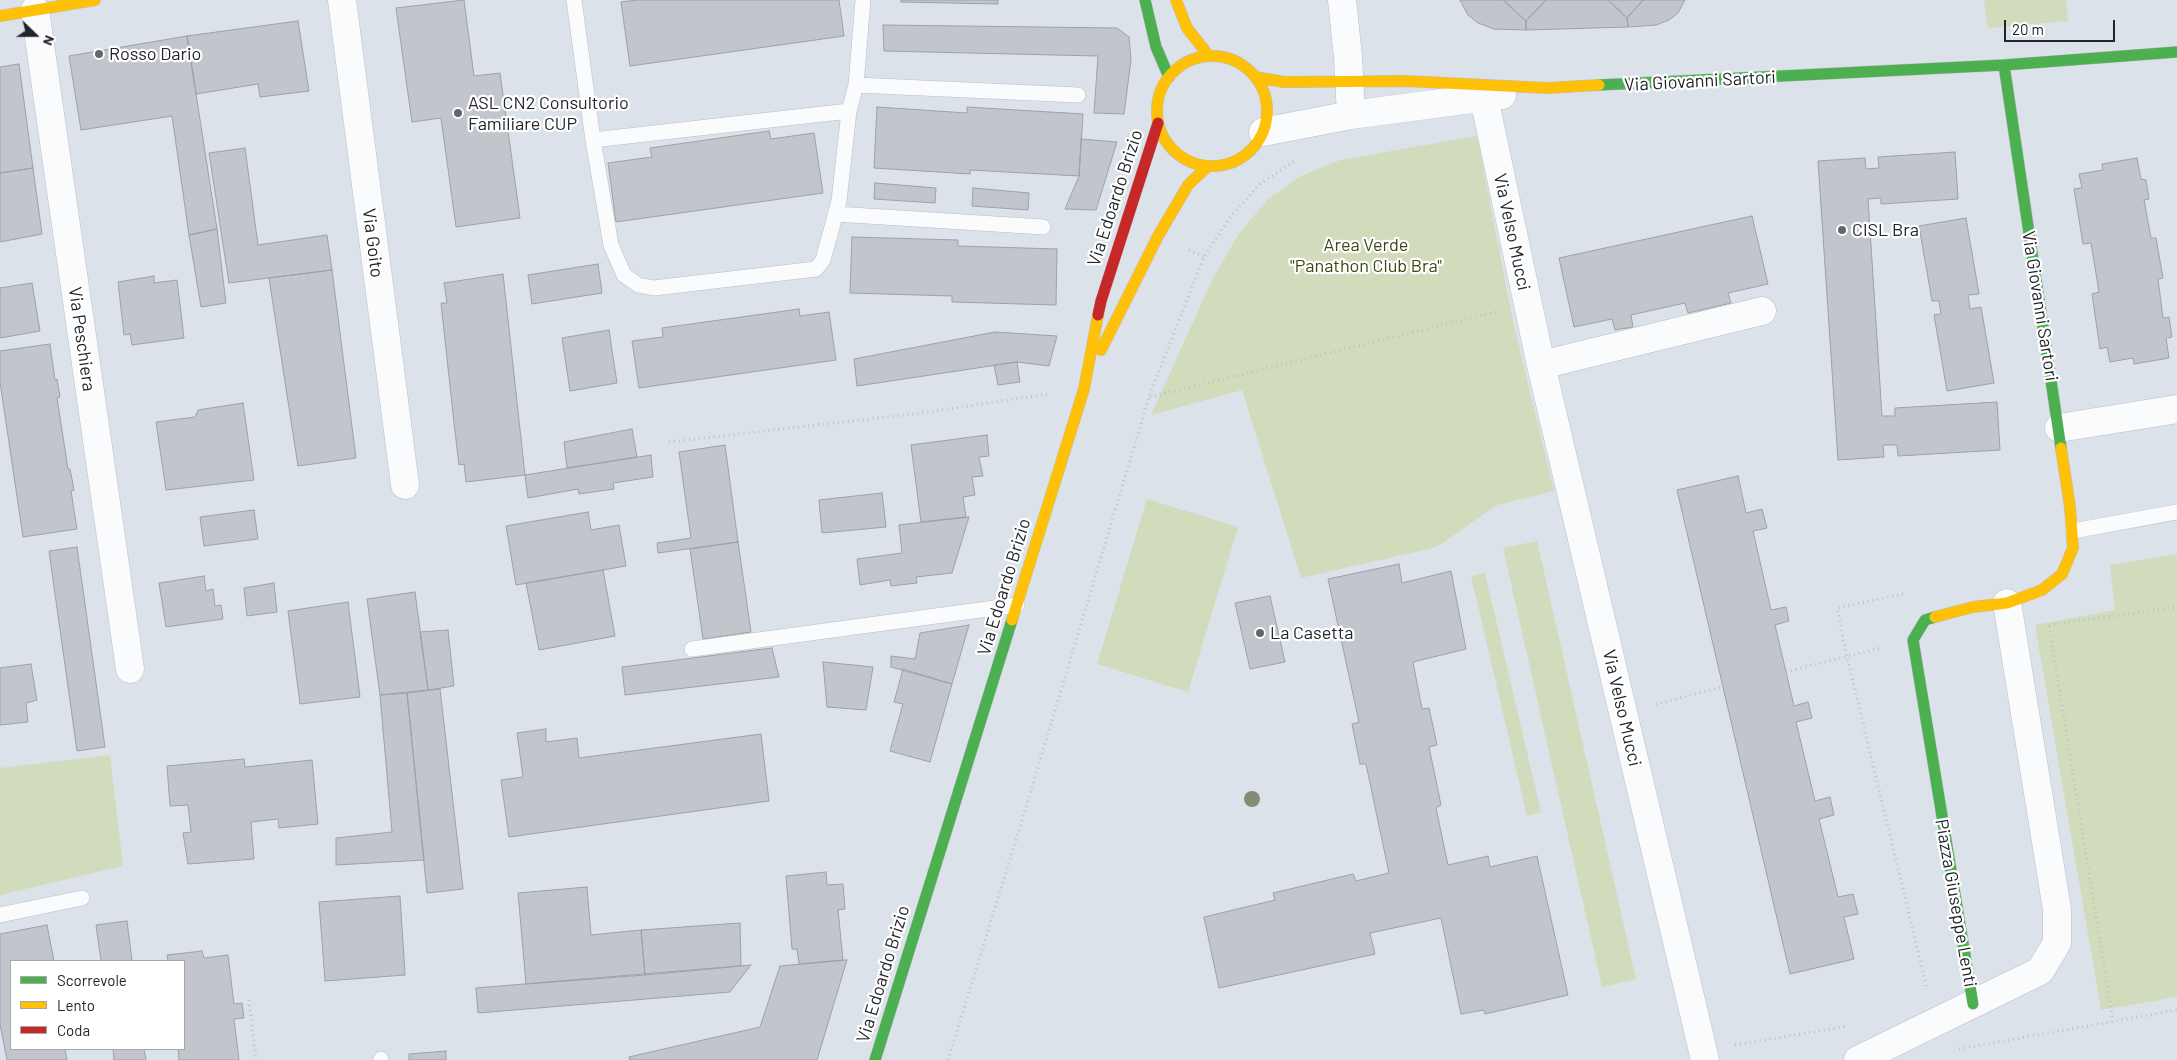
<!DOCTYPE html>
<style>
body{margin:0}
#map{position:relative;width:2177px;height:1060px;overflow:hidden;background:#dce2e9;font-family:Barlow,sans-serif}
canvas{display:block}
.legend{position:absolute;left:10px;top:960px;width:175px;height:90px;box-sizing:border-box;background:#fff;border:1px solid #a6a8aa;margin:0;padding:6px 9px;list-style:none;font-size:15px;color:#21252b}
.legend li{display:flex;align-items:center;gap:10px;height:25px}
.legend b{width:25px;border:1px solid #a6a8aa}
.north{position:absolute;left:10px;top:10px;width:50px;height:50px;-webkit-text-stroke:4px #fff;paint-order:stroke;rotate:112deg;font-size:14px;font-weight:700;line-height:20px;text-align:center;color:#21252b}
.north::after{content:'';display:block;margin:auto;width:18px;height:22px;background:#21252b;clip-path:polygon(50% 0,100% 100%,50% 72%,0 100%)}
.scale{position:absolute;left:2004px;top:20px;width:111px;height:22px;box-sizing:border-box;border:2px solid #21252b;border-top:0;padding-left:6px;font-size:15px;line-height:18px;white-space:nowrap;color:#21252b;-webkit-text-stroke:4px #fff;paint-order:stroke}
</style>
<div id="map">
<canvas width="2177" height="1060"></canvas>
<ul class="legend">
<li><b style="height:6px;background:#4caf50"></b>Scorrevole</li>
<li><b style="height:6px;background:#ffc107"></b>Lento</li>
<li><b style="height:6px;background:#c62828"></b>Coda</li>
</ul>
<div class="north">N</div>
<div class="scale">20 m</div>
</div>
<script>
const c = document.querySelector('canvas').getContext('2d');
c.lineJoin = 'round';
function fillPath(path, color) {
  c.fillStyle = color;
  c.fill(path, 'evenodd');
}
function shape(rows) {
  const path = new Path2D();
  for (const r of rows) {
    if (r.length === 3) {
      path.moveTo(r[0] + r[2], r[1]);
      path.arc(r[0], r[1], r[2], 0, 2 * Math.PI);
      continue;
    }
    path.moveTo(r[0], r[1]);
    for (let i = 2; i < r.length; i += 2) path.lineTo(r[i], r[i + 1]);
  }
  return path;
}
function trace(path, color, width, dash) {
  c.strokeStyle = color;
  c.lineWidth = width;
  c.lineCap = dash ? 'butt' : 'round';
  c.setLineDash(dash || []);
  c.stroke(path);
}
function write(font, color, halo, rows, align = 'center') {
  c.font = font + ' Barlow,sans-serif';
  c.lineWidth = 4.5;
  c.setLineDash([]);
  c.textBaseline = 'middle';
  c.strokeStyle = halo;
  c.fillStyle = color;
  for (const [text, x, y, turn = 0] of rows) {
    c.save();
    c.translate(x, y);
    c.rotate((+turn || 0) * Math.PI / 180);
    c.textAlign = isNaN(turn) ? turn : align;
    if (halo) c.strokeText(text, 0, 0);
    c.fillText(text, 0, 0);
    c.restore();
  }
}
const green = shape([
 [1984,0,2066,0,2068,21,1988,28],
 [1477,136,1512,317,1554,491,1497,505,1437,547,1301,578,1242,390,1151,415,1212,280,1238,235,1268,199,1301,176,1340,160],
 [1147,499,1238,527,1188,692,1097,664],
 [1537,541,1636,979,1602,987,1503,548],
 [2177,554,2177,997,2101,1010,2035,625,2115,610,2110,565],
 [1485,573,1541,812,1527,816,1471,576],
 [110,755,123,866,0,895,0,768]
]);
const building = shape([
 [464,0,474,76,500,73,520,218,456,227,441,118,412,122,396,8,464,0],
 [637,0,839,0,844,36,630,66,621,2,637,0],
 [901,0,998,0,998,4,901,2,901,0],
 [1460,0,1503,0,1526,21,1526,30,1494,29,1478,23,1468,15,1460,0],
 [1503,0,1546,0,1526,21,1503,0],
 [1546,0,1608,0,1627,18,1628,27,1526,30,1526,21,1546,0],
 [1608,0,1643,0,1627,18,1608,0],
 [1643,0,1685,0,1678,13,1669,20,1656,25,1628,27,1627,18,1643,0],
 [298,21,309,91,260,97,258,84,196,94,187,36,298,21],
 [883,25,1117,28,1129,37,1131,60,1124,114,1094,113,1098,56,884,51,883,25],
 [187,36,217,229,189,235,172,116,81,130,69,56,187,36],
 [19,64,33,168,0,173,0,67,19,64],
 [877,107,967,113,967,107,1083,114,1079,176,970,170,970,174,874,168,877,107],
 [769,131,771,139,814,133,823,193,616,222,608,163,652,157,650,148,769,131],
 [1081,139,1117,142,1096,210,1065,209,1079,176,1081,139],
 [245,148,258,245,327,235,332,270,229,283,209,153,245,148],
 [1955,152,1958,199,1881,204,1881,198,1868,199,1882,416,1895,416,1895,408,1997,402,2000,450,1898,456,1897,445,1883,445,1884,457,1838,460,1818,161,1865,158,1866,169,1879,168,1878,157,1955,152],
 [2137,158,2141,179,2146,180,2149,199,2144,200,2151,238,2156,238,2163,278,2158,279,2163,318,2169,317,2172,337,2166,338,2169,358,2134,364,2133,358,2110,362,2107,347,2100,349,2092,294,2099,292,2091,243,2083,244,2074,189,2082,188,2079,174,2103,170,2102,164,2137,158],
 [33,168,42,234,0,242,0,173,33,168],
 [875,183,936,188,935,203,874,199,875,183],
 [973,188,1029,193,1028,210,972,206,973,188],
 [1752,216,1768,284,1728,293,1731,303,1688,313,1685,303,1631,315,1633,327,1615,330,1612,319,1574,327,1559,258,1752,216],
 [1966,218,1979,294,1968,295,1970,309,1981,307,1994,383,1947,391,1934,315,1941,314,1939,301,1932,301,1919,226,1966,218],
 [217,229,226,303,201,307,189,235,217,229],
 [852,237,958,240,958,246,1057,249,1056,305,952,302,952,296,850,293,852,237],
 [598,264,602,293,532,304,528,275,598,264],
 [332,270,356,458,298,466,269,278,332,270],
 [503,274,525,475,466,482,464,464,459,465,454,423,441,303,447,303,444,283,503,274],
 [154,276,154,283,177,280,184,338,132,345,130,334,124,335,118,282,154,276],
 [32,283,40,331,0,338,0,288,32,283],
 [799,309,800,316,829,312,836,360,639,388,632,341,663,337,662,328,799,309],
 [609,330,617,383,570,391,562,338,609,330],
 [995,332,1057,336,1049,366,1017,362,857,386,854,359,995,332],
 [50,344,55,380,57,379,60,397,57,398,68,469,70,469,72,479,74,490,71,491,77,529,23,537,0,382,0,351,50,344],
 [1017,362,1020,382,998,385,994,365,1017,362],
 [243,403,254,480,166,490,156,422,195,417,198,410,243,403],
 [632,429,637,457,567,468,564,442,632,429],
 [987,435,989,456,979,457,983,476,972,477,975,495,963,497,966,517,921,522,911,445,987,435],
 [725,445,738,542,658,553,657,543,691,538,679,452,725,445],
 [651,455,653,477,613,483,614,489,579,494,578,489,528,498,525,475,651,455],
 [1738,476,1746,513,1762,509,1767,528,1753,531,1771,610,1786,607,1789,621,1775,625,1794,706,1808,702,1812,718,1796,722,1815,801,1830,797,1834,815,1819,819,1838,897,1853,894,1858,914,1844,917,1854,959,1790,974,1677,490,1738,476],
 [882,493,886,527,822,533,819,500,882,493],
 [254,510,258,539,204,546,200,517,254,510],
 [588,512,591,530,619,525,626,566,516,585,506,526,588,512],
 [969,517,952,573,916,577,917,583,891,586,890,580,860,585,857,559,902,553,899,525,969,517],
 [738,542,751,632,703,639,690,549,738,542],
 [77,547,105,747,77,751,49,551,77,547],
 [1399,564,1402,583,1451,571,1466,649,1413,662,1422,709,1429,708,1437,745,1429,747,1441,805,1436,808,1448,865,1488,856,1490,867,1537,856,1568,995,1485,1014,1484,1010,1461,1014,1441,918,1370,933,1375,954,1219,988,1204,917,1275,900,1273,893,1353,874,1356,881,1389,873,1366,764,1360,764,1352,724,1359,722,1328,579,1399,564],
 [603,570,615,636,539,650,526,583,603,570],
 [204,576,206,591,213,589,215,606,221,605,223,619,166,627,159,583,204,576],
 [274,583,277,612,247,616,244,588,274,583],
 [415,592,428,690,380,695,367,599,415,592],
 [1270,596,1285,662,1250,669,1235,603,1270,596],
 [348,602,360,697,300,704,288,611,348,602],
 [969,625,952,684,891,667,891,656,915,659,920,633,969,625],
 [448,630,454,686,428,690,420,632,448,630],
 [772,648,779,677,625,695,622,667,772,648],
 [823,662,873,667,866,710,827,707,823,662],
 [31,664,37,700,26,703,28,722,0,725,0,668,31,664],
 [903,669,952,684,930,762,890,751,903,704,894,702,903,669],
 [440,689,463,889,427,893,407,693,440,689],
 [407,693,424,860,336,865,336,838,392,832,380,695,407,693],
 [546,729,546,742,577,738,579,758,761,734,769,801,509,837,501,780,523,777,517,733,546,729],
 [244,759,245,767,312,760,318,824,279,828,278,819,251,822,254,859,188,864,183,833,191,832,188,805,170,806,167,766,244,759],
 [826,872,827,885,843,884,845,909,838,910,843,960,799,964,797,949,792,949,786,876,826,872],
 [587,887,591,935,641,930,645,975,526,984,518,893,587,887],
 [400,896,405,975,325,981,319,902,400,896],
 [127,921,132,961,101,961,96,925,127,921],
 [740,923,741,966,645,975,641,930,740,923],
 [47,925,54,961,11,961,11,1049,65,1049,67,1060,7,1060,0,1024,0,934,47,925],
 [202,951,204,958,228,955,234,1004,242,1003,244,1018,234,1019,239,1060,179,1060,178,1049,184,1049,184,961,168,961,167,955,202,951],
 [847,960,817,1060,630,1060,629,1057,760,1027,780,966,847,960],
 [751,965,730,992,478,1013,476,988,751,965],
 [113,1049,144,1049,146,1060,114,1060,113,1049],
 [446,1051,446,1060,409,1060,409,1054,446,1051]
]);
const path = shape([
 [1189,250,1204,257],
 [1150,397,1496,312],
 [669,442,921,413,1048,394],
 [1903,594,1837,608,1847,657,1927,989],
 [2049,625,2177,607],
 [2049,626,2113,1021],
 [1786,672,1880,648],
 [1656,704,1723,687],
 [249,1000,256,1060],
 [1735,1045,1848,1026],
 [1959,1049,2177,1010],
 [948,1060,1020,827,1149,397,1204,257,1231,216,1261,183,1295,161]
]);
const lane = shape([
 [574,0,593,140,611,245,624,275,638,285,654,288,816,269,823,260,839,201,849,111,856,85,863,0],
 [856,85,1078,95],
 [593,140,849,111],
 [835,214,1043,227],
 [2073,531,2177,512],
 [692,649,1017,605],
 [0,915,82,898],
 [381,1059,381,1060]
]);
const street = shape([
 [342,0,405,485],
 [1342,0,1348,57,1351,115],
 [35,10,130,669],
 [1484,98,1541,365,1705,1060],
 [1263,132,1351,115,1502,95],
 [1541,365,1762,311],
 [2059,428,2177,409],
 [1858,1060,2040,971,2057,943,2057,909,2007,603]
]);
const fast = shape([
 [1145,0,1156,47,1169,77],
 [2004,65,2061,448],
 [1599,85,2004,65,2177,52],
 [1935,617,1925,620,1913,640,1973,1004],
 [875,1060,1012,620]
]);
const slow = shape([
 [1176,0,1187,28,1209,56],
 [0,16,95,0],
 [1212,111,55],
 [1255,77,1284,82,1405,81,1547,88,1599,85],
 [1101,350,1158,236,1188,185,1207,167],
 [1935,617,1973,607,2007,603,2042,590,2062,574,2073,548,2070,507,2061,448],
 [1012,620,1084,389,1098,315]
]);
const jam = shape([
 [1098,315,1101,301,1158,123]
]);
const trees = [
 [1252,799]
];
const markers = [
 [99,54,5,"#62676e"],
 [458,113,5,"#62676e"],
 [1842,230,5,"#62676e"],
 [1260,633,5,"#62676e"]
];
const poiNames = [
 ["Rosso Dario",109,54],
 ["ASL CN2 Consultorio",468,103],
 ["Familiare CUP",468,124],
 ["CISL Bra",1852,230],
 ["La Casetta",1270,633]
];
const streetNames = [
 ["Via Giovanni Sartori",1700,81,-3],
 ["Via Edoardo Brizio",1115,198,-72],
 ["Via Velso Mucci",1512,232,78],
 ["Via Goito",373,243,83],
 ["Via Giovanni Sartori",2040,306,81],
 ["Via Peschiera",82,339,82],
 ["Via Edoardo Brizio",1004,587,-73],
 ["Via Velso Mucci",1622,708,77],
 ["Piazza Giuseppe Lenti",1956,903,80],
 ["Via Edoardo Brizio",883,974,-73]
];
const parkNames = [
 ["Area Verde",1366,245],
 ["\"Panathon Club Bra\"",1366,266]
];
fillPath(green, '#d1dcbc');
fillPath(building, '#c2c6cc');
trace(building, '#9ca1a6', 1);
trace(lane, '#babfc5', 16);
trace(street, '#babfc5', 29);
trace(fast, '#babfc5', 12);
trace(slow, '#babfc5', 12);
trace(jam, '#babfc5', 12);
trace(path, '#bec1c5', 3, [1, 4]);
trace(lane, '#fafbfc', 15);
trace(street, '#fafbfc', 28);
trace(fast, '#4caf50', 11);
trace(slow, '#ffc107', 11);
trace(jam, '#c62828', 11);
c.fillStyle = '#848c73';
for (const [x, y] of trees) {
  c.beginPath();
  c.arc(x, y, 8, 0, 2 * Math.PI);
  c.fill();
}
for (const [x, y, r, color] of markers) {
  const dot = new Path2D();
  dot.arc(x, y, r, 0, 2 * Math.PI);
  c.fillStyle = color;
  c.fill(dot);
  trace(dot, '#fff', 2);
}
write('18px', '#21252b', '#fff', poiNames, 'left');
write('18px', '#21252b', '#fff', streetNames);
write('18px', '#3c4513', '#fff', parkNames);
</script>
